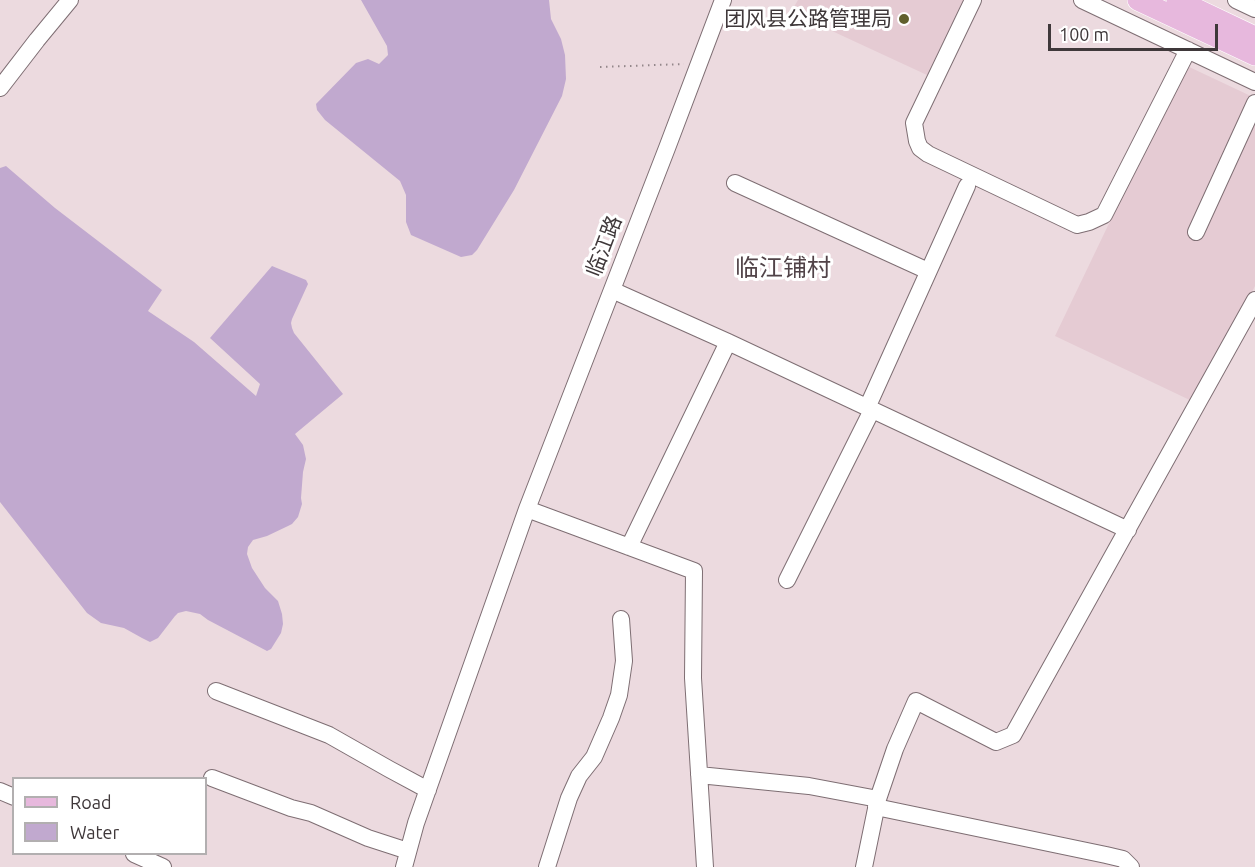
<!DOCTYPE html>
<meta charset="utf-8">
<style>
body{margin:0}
#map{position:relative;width:1255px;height:867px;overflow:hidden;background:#ecdadf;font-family:Ubuntu,sans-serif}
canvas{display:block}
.legend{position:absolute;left:12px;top:777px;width:195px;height:78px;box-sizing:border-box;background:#fff;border:2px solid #b2afb0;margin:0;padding:8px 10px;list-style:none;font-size:18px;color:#3f383a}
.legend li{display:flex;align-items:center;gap:12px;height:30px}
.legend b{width:30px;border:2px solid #b2afb0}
.scale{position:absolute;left:1048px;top:24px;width:170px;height:27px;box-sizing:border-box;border:3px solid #3f383a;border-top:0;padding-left:8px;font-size:18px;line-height:21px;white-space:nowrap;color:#3f383a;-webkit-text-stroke:4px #fff;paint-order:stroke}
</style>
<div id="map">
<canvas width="1255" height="867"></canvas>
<ul class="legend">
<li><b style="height:8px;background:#e7b8dd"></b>Road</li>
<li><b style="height:16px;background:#c1a9cf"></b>Water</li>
</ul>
<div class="scale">100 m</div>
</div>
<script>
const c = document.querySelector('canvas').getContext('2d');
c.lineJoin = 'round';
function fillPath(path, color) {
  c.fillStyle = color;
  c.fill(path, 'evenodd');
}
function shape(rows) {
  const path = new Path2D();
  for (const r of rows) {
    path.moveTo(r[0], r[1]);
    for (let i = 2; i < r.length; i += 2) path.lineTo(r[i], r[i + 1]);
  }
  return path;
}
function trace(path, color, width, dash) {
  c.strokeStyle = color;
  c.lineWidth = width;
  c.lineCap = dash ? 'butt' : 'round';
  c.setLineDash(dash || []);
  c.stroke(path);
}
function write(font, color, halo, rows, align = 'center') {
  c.font = font + ' Ubuntu,"Noto Sans SC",sans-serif';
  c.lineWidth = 6;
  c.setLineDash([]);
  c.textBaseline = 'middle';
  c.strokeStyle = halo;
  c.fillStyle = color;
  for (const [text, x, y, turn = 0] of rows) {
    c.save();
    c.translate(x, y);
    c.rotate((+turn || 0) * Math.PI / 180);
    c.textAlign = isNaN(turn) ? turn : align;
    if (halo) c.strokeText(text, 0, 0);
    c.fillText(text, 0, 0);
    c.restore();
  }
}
const built = shape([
 [798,0,964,0,927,75,791,12],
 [1185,65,1255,98,1255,286,1194,402,1055,336]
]);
const water = shape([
 [361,0,549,0,551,19,561,39,565,55,566,79,562,96,514,190,477,250,472,255,461,257,411,235,406,222,406,195,400,181,325,120,317,110,316,104,356,63,368,59,379,64,388,55,387,46],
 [6,166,55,208,162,290,148,311,194,342,256,396,260,384,210,338,272,266,306,280,308,284,292,319,291,323,292,328,294,333,343,394,295,434,303,445,306,459,303,472,301,498,302,504,298,517,292,524,288,526,267,536,253,540,248,547,247,554,252,568,265,588,278,601,282,614,283,624,281,633,271,649,267,651,208,620,200,614,186,611,178,613,175,616,158,638,150,642,142,638,124,628,101,623,87,613,0,502,0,168]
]);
const path = shape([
 [600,67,684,64]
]);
const minor = shape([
 [973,0,914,123,917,141,920,148,928,154,1077,225,1089,222,1104,215,1188,50],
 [1082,0,1255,82],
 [1236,0,1255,9],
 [0,88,37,40,70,0],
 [735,183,928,271],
 [1196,232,1255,103],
 [612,290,728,342,1128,530],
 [867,408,967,186],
 [527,509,694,571,693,678,705,867],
 [629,547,728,342],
 [787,580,872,410],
 [216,691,329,735,389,769,428,790],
 [699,775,809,786,878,799],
 [212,778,291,808,311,813,368,838,408,851],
 [0,791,14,797],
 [876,807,1106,855,1123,859,1131,867],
 [134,854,163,867],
 [404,867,416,823,527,509,667,148,723,0],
 [547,867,569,798,579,776,594,757,611,718,619,695,624,661,621,619],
 [864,867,878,799,895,749,916,701,996,742,1013,735,1255,300]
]);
const major = shape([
 [1138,0,1255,55],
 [1177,0,1255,37]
]);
const markers = [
 [904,19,6,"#60602d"]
];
const poiNames = [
 ["团风县公路管理局",892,19]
];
const streetNames = [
 ["临江路",604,246,-69]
];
const quarterNames = [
 ["临江铺村",783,268]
];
fillPath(built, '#e5cbd3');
fillPath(water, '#c1a9cf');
trace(minor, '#7e6e73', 18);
trace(major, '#fff', 22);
trace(path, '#93868a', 2, [1.5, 4.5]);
trace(minor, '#fff', 16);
trace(major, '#e7b8dd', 21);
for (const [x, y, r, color] of markers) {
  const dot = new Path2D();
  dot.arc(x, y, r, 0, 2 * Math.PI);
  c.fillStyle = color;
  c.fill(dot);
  trace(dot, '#fff', 2);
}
write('21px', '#3f383a', '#fff', poiNames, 'right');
write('21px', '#3f383a', '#fff', streetNames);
write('24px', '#514348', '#fff', quarterNames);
</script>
